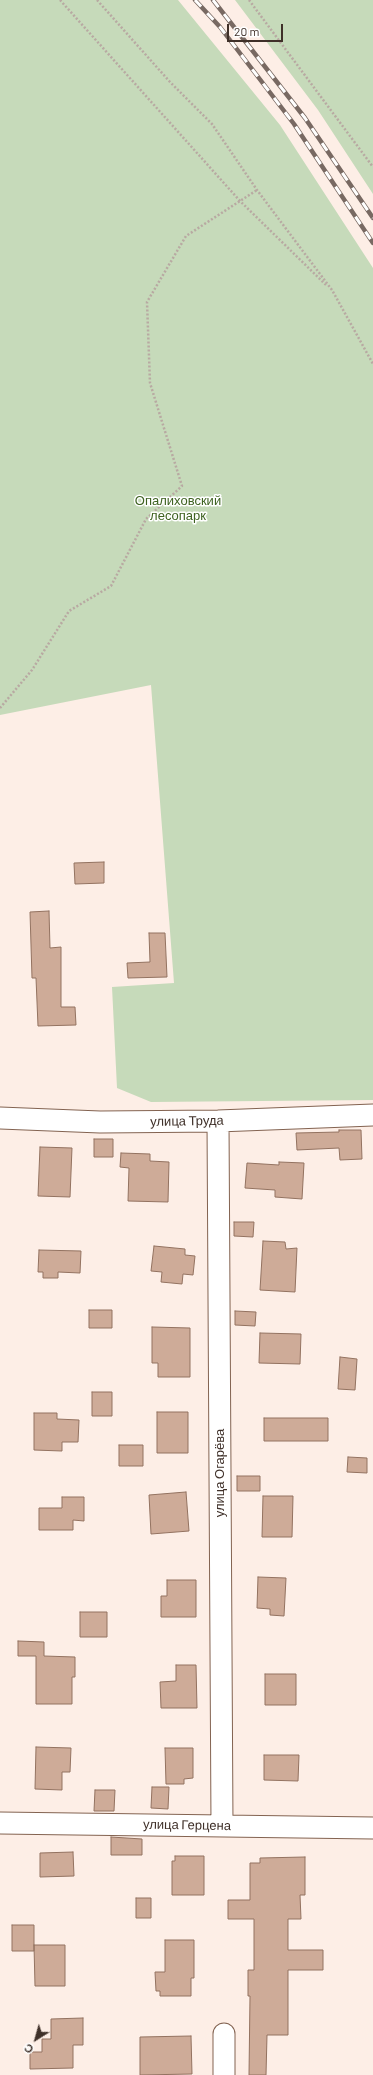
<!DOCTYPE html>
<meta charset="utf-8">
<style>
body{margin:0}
#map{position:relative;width:373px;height:2075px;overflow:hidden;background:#fdeee6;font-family:Barlow,sans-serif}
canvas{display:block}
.north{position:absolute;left:16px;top:2019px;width:40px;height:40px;-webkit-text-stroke:3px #fff;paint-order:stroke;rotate:217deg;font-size:11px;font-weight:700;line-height:16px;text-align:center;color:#3f3029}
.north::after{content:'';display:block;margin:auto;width:14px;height:18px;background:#3f3029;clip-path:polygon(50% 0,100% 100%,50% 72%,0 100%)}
.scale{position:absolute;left:227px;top:24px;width:56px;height:18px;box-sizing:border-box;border:2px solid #3f3029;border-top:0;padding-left:5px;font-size:12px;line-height:14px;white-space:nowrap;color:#3f3029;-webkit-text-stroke:3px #fff;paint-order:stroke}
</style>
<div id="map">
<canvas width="373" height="2075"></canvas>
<div class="north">С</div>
<div class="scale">20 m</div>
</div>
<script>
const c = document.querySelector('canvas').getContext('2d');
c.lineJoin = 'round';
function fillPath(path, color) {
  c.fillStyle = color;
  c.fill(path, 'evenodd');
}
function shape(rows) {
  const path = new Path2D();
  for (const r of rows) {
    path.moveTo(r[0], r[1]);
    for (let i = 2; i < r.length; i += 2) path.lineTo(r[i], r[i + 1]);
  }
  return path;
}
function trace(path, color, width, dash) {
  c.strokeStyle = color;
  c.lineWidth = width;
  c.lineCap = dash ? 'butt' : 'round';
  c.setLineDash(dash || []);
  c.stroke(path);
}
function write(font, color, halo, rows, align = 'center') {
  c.font = font + ' Barlow,sans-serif';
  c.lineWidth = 3;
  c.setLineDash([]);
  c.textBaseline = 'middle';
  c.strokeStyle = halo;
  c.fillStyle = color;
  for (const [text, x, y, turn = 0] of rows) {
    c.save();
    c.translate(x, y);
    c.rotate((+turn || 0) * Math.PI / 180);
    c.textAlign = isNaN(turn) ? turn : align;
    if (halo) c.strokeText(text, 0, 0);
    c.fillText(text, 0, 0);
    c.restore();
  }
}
const green = shape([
 [0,0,178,0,280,125,373,268,373,1100,151,1102,117,1088,112,987,174,983,151,685,0,715],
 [235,0,373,0,373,194,318,110]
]);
const building = shape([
 [104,862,104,883,75,884,74,863,104,862],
 [49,911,50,948,61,947,61,1007,75,1007,76,1025,38,1026,36,978,32,978,30,912,49,911],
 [149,933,165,933,167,977,128,978,127,963,150,962,149,933],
 [339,1130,361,1130,362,1159,340,1160,339,1148,297,1150,296,1133,339,1132,339,1130],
 [94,1139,113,1139,113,1157,94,1157,94,1139],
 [40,1147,72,1148,70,1197,38,1196,40,1147],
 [121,1153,150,1154,150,1161,169,1162,168,1202,128,1201,129,1168,120,1167,121,1153],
 [279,1162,304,1163,302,1199,275,1197,275,1190,245,1188,247,1163,279,1165,279,1162],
 [234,1222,254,1222,253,1237,234,1236,234,1222],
 [263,1241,285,1242,286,1249,297,1248,295,1292,260,1290,263,1241],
 [154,1246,185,1249,185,1255,195,1256,193,1275,183,1274,182,1284,161,1282,162,1272,151,1271,154,1246],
 [39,1250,81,1251,80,1273,58,1272,58,1278,43,1278,43,1272,38,1272,39,1250],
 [89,1310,112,1310,112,1328,89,1328,89,1310],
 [235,1311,256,1312,255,1326,235,1325,235,1311],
 [152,1327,190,1328,190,1377,158,1377,158,1363,152,1363,152,1327],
 [260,1333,301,1334,300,1364,259,1363,260,1333],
 [340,1357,357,1359,355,1390,338,1389,340,1357],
 [92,1392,112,1392,112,1416,92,1416,92,1392],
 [157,1412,188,1412,188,1453,157,1453,157,1412],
 [34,1413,57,1413,57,1419,79,1420,78,1442,62,1442,62,1451,34,1450,34,1413],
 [264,1418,328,1418,328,1441,264,1441,264,1418],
 [119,1445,143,1445,143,1466,119,1466,119,1445],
 [348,1457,367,1458,367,1473,347,1472,348,1457],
 [237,1476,260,1476,260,1491,237,1491,237,1476],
 [186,1492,189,1531,151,1534,149,1495,186,1492],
 [263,1496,293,1496,292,1537,262,1537,263,1496],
 [62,1497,84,1497,84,1521,73,1520,73,1530,39,1530,39,1508,62,1508,62,1497],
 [258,1577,286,1578,284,1616,270,1615,270,1609,257,1608,258,1577],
 [167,1580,196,1580,196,1617,161,1617,161,1596,167,1596,167,1580],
 [80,1612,107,1612,107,1637,80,1637,80,1612],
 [18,1641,44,1642,44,1656,75,1657,75,1677,72,1677,72,1704,36,1704,36,1656,18,1656,18,1641],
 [176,1665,196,1665,197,1708,161,1708,160,1682,176,1681,176,1665],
 [265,1674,296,1674,296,1705,265,1705,265,1674],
 [36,1747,71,1748,70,1772,62,1772,62,1790,35,1789,36,1747],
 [165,1748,193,1748,193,1778,184,1779,184,1784,166,1784,165,1748],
 [264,1755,299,1755,298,1781,264,1780,264,1755],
 [152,1787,169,1787,168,1809,151,1808,152,1787],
 [95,1790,115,1790,114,1811,94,1811,95,1790],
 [111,1837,142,1839,142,1855,111,1855,111,1837],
 [73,1852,74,1876,40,1877,40,1853,73,1852],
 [175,1856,204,1856,204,1895,172,1895,172,1861,175,1861,175,1856],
 [305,1857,305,1895,300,1895,301,1919,288,1919,288,1950,323,1950,323,1970,288,1970,288,2035,267,2035,266,2075,249,2075,250,1996,248,1996,248,1970,254,1970,254,1919,228,1919,228,1900,250,1900,250,1863,260,1863,260,1858,305,1857],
 [136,1898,151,1898,151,1918,136,1918,136,1898],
 [12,1925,34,1925,34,1951,12,1951,12,1925],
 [165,1940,194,1940,194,1978,191,1978,191,1996,160,1996,160,1991,156,1991,155,1972,165,1972,165,1940],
 [34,1945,65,1945,65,1986,35,1986,34,1945],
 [83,2018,83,2045,73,2045,73,2068,30,2069,30,2052,42,2052,42,2039,51,2039,51,2019,83,2018],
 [191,2036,192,2074,140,2075,140,2037,191,2036]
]);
const path = shape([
 [60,0,240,201,326,285],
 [97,0,170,82,212,124,257,190,332,290,373,364],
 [249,0,373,167],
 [0,708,32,670,69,611,111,586,146,519,182,486,150,383,147,302,186,236,257,190]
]);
const street = shape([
 [0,1118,100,1122,218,1121,373,1115],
 [218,1121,222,1825],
 [0,1823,373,1828],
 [224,2075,224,2034]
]);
const rail = shape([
 [195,0,220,27,294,124,373,243],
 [213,0,305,118,373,218]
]);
const parkNames = [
 ["Опалиховский",178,501],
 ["лесопарк",178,516]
];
const streetNames = [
 ["улица Труда",187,1121,-1],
 ["улица Огарёва",220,1473,-90],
 ["улица Герцена",187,1825,1]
];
fillPath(green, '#c6daba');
fillPath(building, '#ceab98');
trace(building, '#937260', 1);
trace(street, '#836351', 23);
trace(path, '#b8a9a2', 2.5, [2, 2]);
trace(street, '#fff', 21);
trace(rail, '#786962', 4.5);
trace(rail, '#fff', 3, [9]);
write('13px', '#3e6221', '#fff', parkNames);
write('13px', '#3f3029', '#fff', streetNames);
</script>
